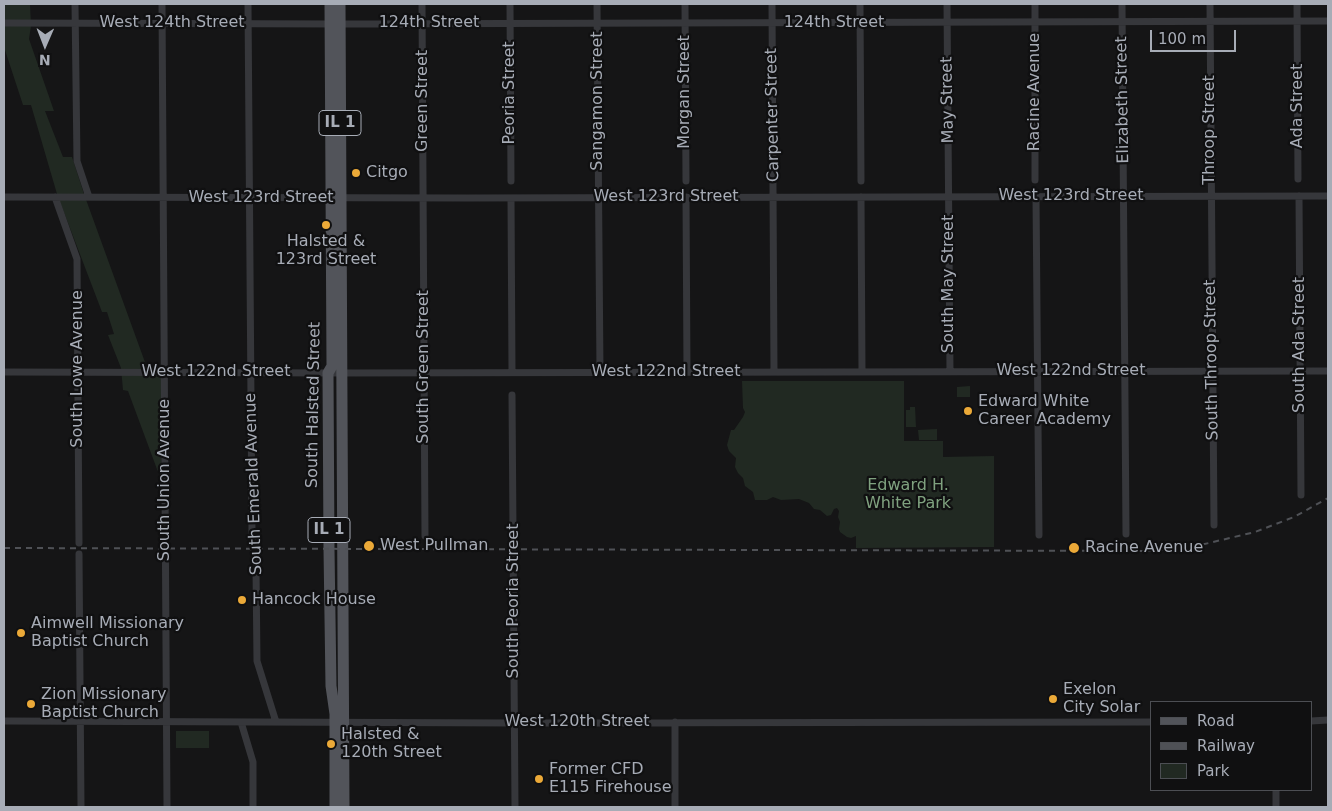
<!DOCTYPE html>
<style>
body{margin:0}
#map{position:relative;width:1332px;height:811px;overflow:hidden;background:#151516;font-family:"DejaVu Sans",sans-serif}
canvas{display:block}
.frame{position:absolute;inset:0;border:5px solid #a7acb6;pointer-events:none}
.legend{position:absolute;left:1150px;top:701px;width:162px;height:90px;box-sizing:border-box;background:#101011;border:1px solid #4c4e53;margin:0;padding:6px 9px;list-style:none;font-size:15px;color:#a7acb6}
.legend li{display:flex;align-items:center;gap:10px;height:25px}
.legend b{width:25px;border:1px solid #4c4e53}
.north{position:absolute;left:20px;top:20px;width:50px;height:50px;-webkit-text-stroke:4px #101011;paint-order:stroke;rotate:181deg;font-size:14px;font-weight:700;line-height:20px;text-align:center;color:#a7acb6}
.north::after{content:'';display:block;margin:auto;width:18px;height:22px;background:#a7acb6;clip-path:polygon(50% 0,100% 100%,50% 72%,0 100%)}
.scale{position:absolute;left:1150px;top:30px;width:86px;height:22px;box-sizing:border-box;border:2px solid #a7acb6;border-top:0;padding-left:6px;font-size:15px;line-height:18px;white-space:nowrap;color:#a7acb6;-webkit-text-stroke:4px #101011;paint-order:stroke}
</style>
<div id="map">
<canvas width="1332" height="811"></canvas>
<div class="frame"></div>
<ul class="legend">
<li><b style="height:6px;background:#52545a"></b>Road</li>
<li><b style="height:6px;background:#4f5156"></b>Railway</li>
<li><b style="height:14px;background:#212922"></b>Park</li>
</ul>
<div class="north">N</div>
<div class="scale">100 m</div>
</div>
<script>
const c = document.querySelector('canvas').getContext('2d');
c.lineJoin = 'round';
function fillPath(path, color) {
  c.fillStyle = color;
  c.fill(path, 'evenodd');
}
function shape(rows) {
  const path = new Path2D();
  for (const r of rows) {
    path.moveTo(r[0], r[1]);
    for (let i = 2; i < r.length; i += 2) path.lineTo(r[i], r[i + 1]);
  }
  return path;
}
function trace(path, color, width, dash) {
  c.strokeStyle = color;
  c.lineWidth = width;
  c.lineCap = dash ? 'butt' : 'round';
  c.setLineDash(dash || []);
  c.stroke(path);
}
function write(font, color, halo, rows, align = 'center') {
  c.font = font + ' "DejaVu Sans",sans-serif';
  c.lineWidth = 4.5;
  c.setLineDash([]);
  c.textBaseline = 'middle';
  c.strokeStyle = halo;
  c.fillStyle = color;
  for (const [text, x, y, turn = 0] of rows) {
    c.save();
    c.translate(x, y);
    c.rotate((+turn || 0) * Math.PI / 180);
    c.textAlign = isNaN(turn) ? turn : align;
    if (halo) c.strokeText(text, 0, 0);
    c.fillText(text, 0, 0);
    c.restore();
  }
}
const green = shape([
 [4,4,30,4,31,26,29,39,54,111,45,111,63,157,72,157,84,194,150,376,156,376,161,378,161,480,128,391,123,390,121,368,108,335,114,334,107,312,102,312,57,194,31,105,23,105,4,47],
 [742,381,904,381,904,441,943,441,943,457,994,456,994,547,856,548,856,536,851,538,847,537,840,532,839,529,840,522,838,517,839,511,837,508,834,509,831,515,827,516,820,510,814,509,809,503,799,499,781,500,773,497,767,500,755,500,753,492,745,486,743,478,738,473,735,467,736,458,729,451,727,445,731,430,734,430,743,417,745,412,743,408],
 [970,386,970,397,957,397,957,387],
 [910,407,915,407,916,427,906,427,906,410,910,410],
 [937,429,937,440,919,440,918,430],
 [176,731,209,731,209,748,176,748]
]);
const minor = shape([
 [75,4,77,161,89,197],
 [162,4,167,807],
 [248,4,252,533,256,569,257,661,276,722],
 [422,4,425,536],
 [510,4,511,181],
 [597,4,600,372],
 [685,4,686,181],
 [772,4,774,372],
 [860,4,861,181],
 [947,4,950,372],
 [1035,4,1035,180],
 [1122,4,1126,534],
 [1210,4,1214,525],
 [1297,4,1298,179],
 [4,23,340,24,1328,21],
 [1299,196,1301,495],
 [4,197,467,198,1328,196],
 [55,197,77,259,79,543],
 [686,197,687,372],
 [861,197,862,372],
 [1036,197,1039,535],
 [511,198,512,372],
 [4,372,341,373,1328,371],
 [512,395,515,807],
 [79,554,81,807],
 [4,721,515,723,1151,722],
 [1311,721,1328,720],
 [241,722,253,762,253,807],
 [675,722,675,807],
 [1276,790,1276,807]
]);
const primary = shape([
 [330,4,332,366,328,373,329,549,331,686,335,714,335,807],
 [340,4,344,807]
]);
const rail = shape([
 [4,548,1148,551,1188,548,1255,532,1294,517,1328,498]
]);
const markers = [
 [356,173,5,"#eba938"],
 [326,225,5,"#eba938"],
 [968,411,5,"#eba938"],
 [369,546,6,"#eba938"],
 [1074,548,6,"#eba938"],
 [242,600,5,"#eba938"],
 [21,633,5,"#eba938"],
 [1053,699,5,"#eba938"],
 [31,704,5,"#eba938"],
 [331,744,5,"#eba938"],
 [539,779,5,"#eba938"]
];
const shields = [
 [340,123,42],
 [329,530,42]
];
const shieldNames = [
 ["IL 1",340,123],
 ["IL 1",329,530]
];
const streetNames = [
 ["West 124th Street",172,23],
 ["124th Street",429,23],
 ["124th Street",834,23],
 ["Morgan Street",685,92,-90],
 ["Racine Avenue",1035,92,-90],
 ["Peoria Street",510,93,-90],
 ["May Street",948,100,-91],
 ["Elizabeth Street",1123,100,-91],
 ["Green Street",423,101,-90],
 ["Sangamon Street",598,101,-90],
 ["Ada Street",1298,106,-90],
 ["Carpenter Street",773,115,-91],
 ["Throop Street",1210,130,-90],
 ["West 123rd Street",1071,196],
 ["West 123rd Street",666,197],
 ["West 123rd Street",261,198],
 ["South May Street",949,284,-90],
 ["South Ada Street",1300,345,-90],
 ["South Throop Street",1212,360,-91],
 ["South Green Street",424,367,-90],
 ["South Lowe Avenue",78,369,-90],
 ["West 122nd Street",1071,371],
 ["West 122nd Street",216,372],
 ["West 122nd Street",666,372],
 ["South Halsted Street",314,405,-89],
 ["South Union Avenue",165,480,-90],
 ["South Emerald Avenue",254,484,-92],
 ["South Peoria Street",514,601,-90],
 ["West 120th Street",577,722]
];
const poiNames = [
 ["Citgo",366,173],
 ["Halsted &",326,242,"center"],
 ["123rd Street",326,260,"center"],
 ["Edward White",978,402],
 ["Career Academy",978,420],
 ["West Pullman",380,546],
 ["Racine Avenue",1085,548],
 ["Hancock House",252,600],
 ["Aimwell Missionary",31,624],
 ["Baptist Church",31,642],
 ["Exelon",1063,690],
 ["City Solar",1063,708],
 ["Zion Missionary",41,695],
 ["Baptist Church",41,713],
 ["Halsted &",341,735],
 ["120th Street",341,753],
 ["Former CFD",549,770],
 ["E115 Firehouse",549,788]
];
const parkNames = [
 ["Edward H.",908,486],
 ["White Park",908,504]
];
fillPath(green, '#212922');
trace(minor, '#36373b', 7);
trace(primary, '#52545a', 11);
trace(rail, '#4f5156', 2, [6, 5]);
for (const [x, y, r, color] of markers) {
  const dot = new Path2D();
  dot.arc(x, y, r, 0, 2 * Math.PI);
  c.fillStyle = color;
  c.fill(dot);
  trace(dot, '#101011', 2);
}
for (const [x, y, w] of shields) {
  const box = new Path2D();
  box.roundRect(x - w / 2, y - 12.5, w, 25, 4);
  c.fillStyle = '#101011';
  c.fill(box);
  trace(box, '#a7acb6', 1);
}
write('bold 15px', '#a7acb6', null, shieldNames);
write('16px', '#a7acb6', '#101011', streetNames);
write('16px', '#a7acb6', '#101011', poiNames, 'left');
write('16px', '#7fa17f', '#101011', parkNames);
</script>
